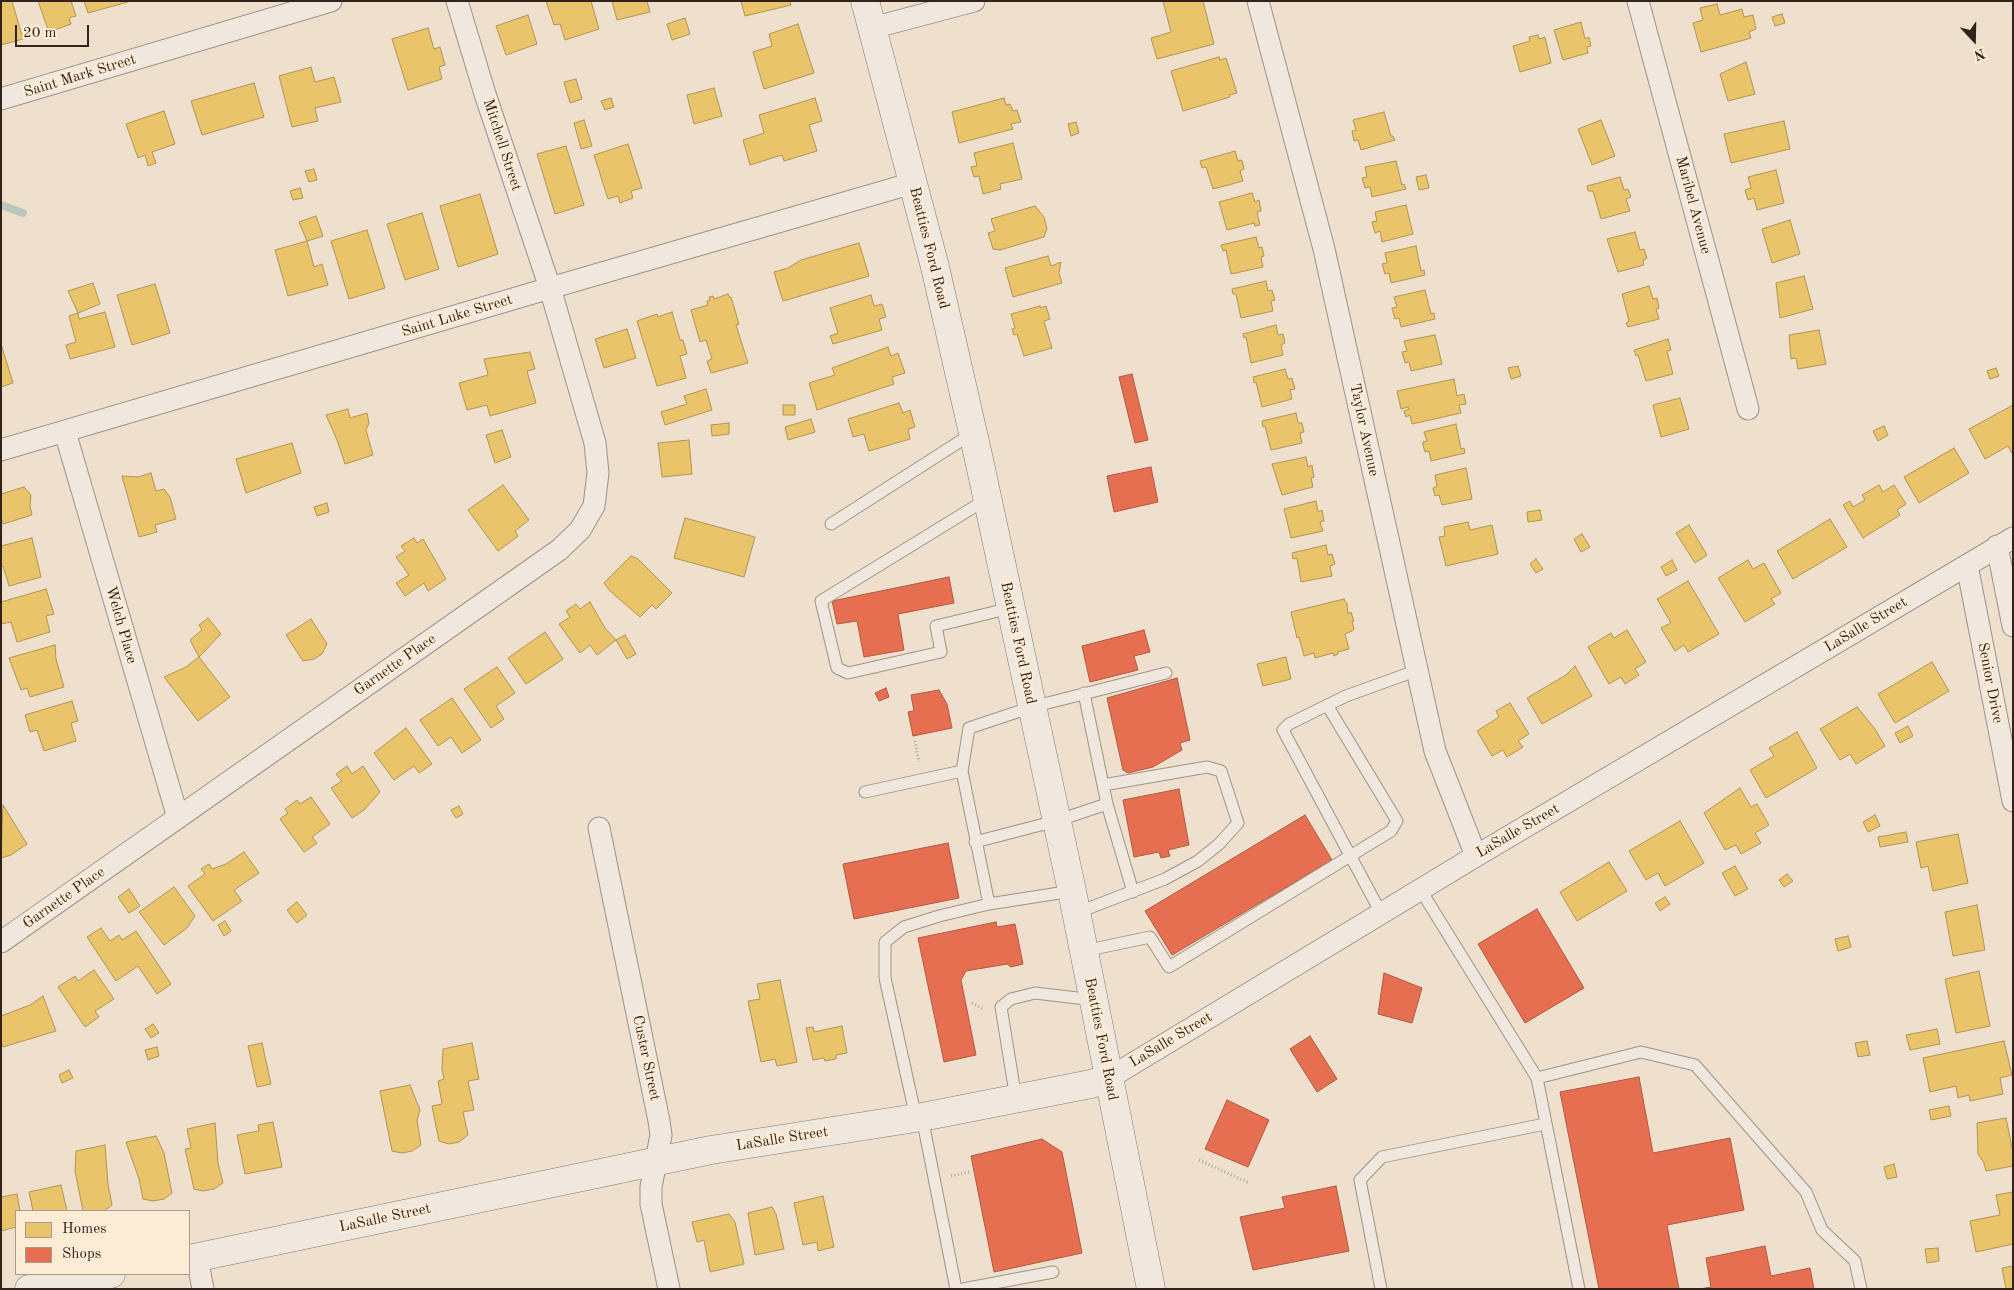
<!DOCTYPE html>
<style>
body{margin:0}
#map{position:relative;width:2014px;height:1290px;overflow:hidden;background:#eee0cd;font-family:"Old Standard TT",serif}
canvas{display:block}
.frame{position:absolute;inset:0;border:2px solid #32221c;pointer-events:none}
.legend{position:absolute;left:15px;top:1210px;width:175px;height:65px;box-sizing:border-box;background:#fdecd5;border:1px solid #ac9b8b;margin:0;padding:6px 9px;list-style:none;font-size:15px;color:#32221c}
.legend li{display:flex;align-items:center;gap:10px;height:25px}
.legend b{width:25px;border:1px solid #ac9b8b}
.north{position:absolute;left:1949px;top:15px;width:50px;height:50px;-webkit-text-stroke:4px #fdecd5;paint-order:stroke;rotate:159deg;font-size:14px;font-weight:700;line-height:20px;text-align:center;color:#32221c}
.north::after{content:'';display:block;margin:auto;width:18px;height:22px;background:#32221c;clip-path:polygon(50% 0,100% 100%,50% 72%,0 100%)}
.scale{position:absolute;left:15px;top:25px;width:74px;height:22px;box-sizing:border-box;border:2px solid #32221c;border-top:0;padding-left:6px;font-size:15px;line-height:18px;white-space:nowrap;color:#32221c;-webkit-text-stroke:4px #fdecd5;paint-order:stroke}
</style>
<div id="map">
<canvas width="2014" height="1290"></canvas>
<div class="frame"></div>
<ul class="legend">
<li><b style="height:14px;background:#e9c46a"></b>Homes</li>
<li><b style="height:14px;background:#e76f51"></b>Shops</li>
</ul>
<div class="north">N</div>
<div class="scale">20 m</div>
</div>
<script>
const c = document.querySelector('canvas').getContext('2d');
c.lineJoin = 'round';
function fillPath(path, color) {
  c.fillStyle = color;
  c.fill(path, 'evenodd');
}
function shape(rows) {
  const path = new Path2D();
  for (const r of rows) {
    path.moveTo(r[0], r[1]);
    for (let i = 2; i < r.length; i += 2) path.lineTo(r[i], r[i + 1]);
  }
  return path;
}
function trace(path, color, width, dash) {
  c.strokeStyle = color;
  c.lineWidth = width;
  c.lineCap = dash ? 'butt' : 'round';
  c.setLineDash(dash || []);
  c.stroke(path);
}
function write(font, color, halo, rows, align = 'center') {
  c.font = font + ' "Old Standard TT",serif';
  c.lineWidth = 5;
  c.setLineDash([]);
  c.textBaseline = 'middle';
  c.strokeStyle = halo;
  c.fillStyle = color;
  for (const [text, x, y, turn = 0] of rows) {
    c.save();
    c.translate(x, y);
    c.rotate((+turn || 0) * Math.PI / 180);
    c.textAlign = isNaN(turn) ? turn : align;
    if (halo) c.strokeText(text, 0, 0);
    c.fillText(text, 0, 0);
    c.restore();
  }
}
const homes = shape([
 [1,1,12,1,23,39,1,45,1,1],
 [38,1,71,1,76,16,69,18,71,24,49,32,38,1],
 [84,1,128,1,128,2,88,13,84,1],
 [546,1,591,1,599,29,565,40,560,24,554,25,546,1],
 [612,1,647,1,650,12,617,20,612,1],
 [741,1,790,1,791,5,745,16,741,1],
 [1163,1,1203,1,1214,44,1157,59,1151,38,1171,32,1163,1],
 [1717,4,1720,15,1742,9,1744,17,1753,15,1756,29,1749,32,1751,38,1701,52,1693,23,1703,20,1700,8,1717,4],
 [1782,14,1785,23,1775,26,1772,17,1782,14],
 [528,15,537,44,506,55,496,26,528,15],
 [685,18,690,34,672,40,667,24,685,18],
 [1581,22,1585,39,1589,37,1591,46,1587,47,1588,53,1563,60,1554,30,1581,22],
 [798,24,814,73,764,89,753,52,772,46,769,34,798,24],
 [428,28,434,49,440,47,445,65,439,67,442,79,408,90,392,39,428,28],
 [1538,35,1539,39,1545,37,1551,63,1520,72,1513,46,1530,41,1529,37,1538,35],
 [1219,57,1220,60,1226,58,1237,93,1229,95,1230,97,1183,111,1171,71,1219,57],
 [1746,62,1755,94,1728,101,1720,74,1746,62],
 [311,67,315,82,334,77,341,102,315,108,318,121,292,127,279,76,311,67],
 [576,79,582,99,570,103,564,82,576,79],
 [254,83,264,117,202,135,191,101,254,83],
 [714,88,722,116,694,124,687,95,714,88],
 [611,98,614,107,605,110,601,101,611,98],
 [815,98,822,121,809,125,817,151,784,161,782,155,750,165,743,140,764,133,759,115,815,98],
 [1004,98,1006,105,1010,104,1013,111,1017,110,1021,122,1011,124,1013,129,959,143,952,112,1004,98],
 [164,111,175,144,152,152,156,163,148,166,145,155,138,158,126,124,164,111],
 [1384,112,1391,136,1393,136,1395,140,1361,150,1358,140,1354,141,1352,131,1356,130,1353,120,1384,112],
 [584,120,592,146,581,149,574,123,584,120],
 [1601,120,1615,156,1592,165,1578,129,1601,120],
 [1784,121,1790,149,1731,163,1724,134,1784,121],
 [1076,122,1079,133,1071,136,1068,124,1076,122],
 [1013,143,1022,179,1000,184,1001,189,983,194,979,176,974,177,971,167,977,166,974,153,1013,143],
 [628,144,642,188,631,191,633,198,620,203,618,196,608,199,594,155,628,144],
 [566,146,584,205,555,214,537,154,566,146],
 [1235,151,1238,161,1242,160,1244,169,1240,171,1243,181,1213,189,1206,167,1202,168,1200,161,1235,151],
 [1396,161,1402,185,1404,184,1406,189,1372,197,1370,187,1365,188,1362,178,1367,177,1365,167,1396,161],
 [314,169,317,180,309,182,305,171,314,169],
 [1776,170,1784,203,1757,210,1754,198,1748,200,1745,190,1751,188,1748,177,1776,170],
 [1426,175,1429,188,1419,190,1416,177,1426,175],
 [1620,177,1624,190,1628,189,1631,197,1626,199,1630,211,1601,219,1593,191,1588,191,1587,186,1620,177],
 [300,188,303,198,293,200,290,191,300,188],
 [1252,193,1255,202,1259,200,1261,211,1257,212,1260,225,1255,226,1254,223,1227,230,1219,202,1252,193],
 [480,194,498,254,458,267,440,206,480,194],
 [1406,205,1413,234,1382,242,1380,231,1375,233,1372,222,1377,221,1375,212,1406,205],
 [1035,206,1044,217,1047,229,1044,237,1000,250,993,249,988,233,995,231,991,219,1035,206],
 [422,213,439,269,405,280,387,224,422,213],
 [316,216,323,236,307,241,299,222,316,216],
 [1790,220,1800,254,1772,263,1762,229,1790,220],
 [367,230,385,288,349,299,331,241,367,230],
 [1635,232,1640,250,1644,249,1647,258,1643,260,1644,265,1618,272,1607,239,1635,232],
 [1256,237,1259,248,1262,247,1264,256,1261,257,1263,267,1231,274,1226,250,1223,251,1221,245,1256,237],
 [307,241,314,267,322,264,328,285,288,296,275,250,307,241],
 [859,243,869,276,783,301,774,272,788,268,801,260,859,243],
 [1416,246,1421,271,1424,270,1425,275,1391,283,1389,273,1385,274,1382,264,1387,263,1385,253,1416,246],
 [1048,256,1051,266,1061,262,1059,273,1062,283,1013,297,1005,268,1048,256],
 [1804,276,1813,309,1780,318,1776,283,1804,276],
 [1266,281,1268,291,1272,290,1275,300,1271,301,1273,311,1241,318,1236,294,1233,294,1232,289,1266,281],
 [93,283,100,304,78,313,68,291,93,283],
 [155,284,170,333,132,345,117,295,155,284],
 [1649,286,1653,299,1657,298,1659,308,1656,309,1659,319,1628,327,1626,323,1629,321,1622,294,1649,286],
 [1425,290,1431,314,1434,313,1435,319,1401,327,1399,318,1395,319,1392,308,1397,307,1394,297,1425,290],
 [728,294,730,298,731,297,739,324,736,325,748,363,711,373,707,361,712,359,706,340,700,342,691,310,708,305,707,301,710,300,709,297,713,296,714,299,728,294],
 [871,295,874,306,882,304,886,317,879,319,882,330,833,344,830,336,838,333,830,308,871,295],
 [1040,306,1040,308,1046,306,1050,319,1044,321,1052,348,1024,356,1017,334,1014,335,1012,329,1015,328,1011,314,1040,306],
 [105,312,115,347,70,359,66,345,76,342,69,316,78,313,79,319,105,312],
 [672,312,680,340,683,340,687,354,680,356,686,378,657,386,637,321,657,314,658,317,672,312],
 [1276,325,1278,335,1283,334,1285,343,1281,345,1283,355,1251,363,1246,337,1244,338,1243,334,1276,325],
 [627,329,636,358,604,368,595,339,627,329],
 [1819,330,1826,364,1798,369,1796,358,1791,359,1789,335,1819,330],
 [1435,335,1442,364,1411,371,1409,362,1405,363,1402,352,1407,351,1404,341,1435,335],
 [1668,339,1671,350,1667,351,1673,374,1646,381,1638,355,1636,356,1634,350,1668,339],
 [1,344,13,383,1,387,1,344],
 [888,347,891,356,898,353,905,373,892,377,894,384,817,410,809,383,835,375,832,368,888,347],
 [530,352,535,369,527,371,536,403,490,416,487,405,467,410,459,383,488,375,484,359,530,352],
 [1518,366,1521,376,1511,379,1508,368,1518,366],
 [1996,368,1999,376,1990,379,1987,371,1996,368],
 [1285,369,1288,379,1292,378,1295,389,1290,390,1292,399,1262,407,1256,382,1254,383,1253,377,1285,369],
 [1454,379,1457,396,1464,394,1466,404,1459,405,1461,413,1412,424,1410,415,1406,417,1404,411,1409,409,1408,407,1401,409,1397,391,1454,379],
 [706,389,712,410,665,425,661,412,687,404,684,396,706,389],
 [1680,398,1689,429,1661,437,1653,405,1680,398],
 [899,403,903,413,910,410,915,427,908,429,910,439,869,451,864,434,853,437,848,419,899,403],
 [783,405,795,405,795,415,783,415,783,405],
 [2013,405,2013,455,2008,446,1985,459,1969,429,2013,405],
 [348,409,350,418,367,413,369,423,366,430,373,455,345,464,337,440,326,415,348,409],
 [1296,413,1298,423,1302,423,1304,432,1300,433,1302,443,1271,450,1265,426,1263,427,1262,421,1296,413],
 [811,419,815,432,788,440,785,427,811,419],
 [729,423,729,434,712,436,711,425,729,423],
 [1456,424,1461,449,1464,448,1465,453,1431,461,1429,451,1425,452,1423,445,1423,442,1427,441,1424,432,1456,424],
 [1884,426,1888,435,1878,441,1873,431,1884,426],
 [502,430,511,457,495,463,486,435,502,430],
 [689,440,692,474,662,477,658,443,689,440],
 [292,443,301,473,246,493,236,459,292,443],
 [1954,448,1969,473,1919,503,1904,477,1954,448],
 [1306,457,1308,467,1312,465,1314,477,1311,478,1313,487,1282,495,1272,464,1306,457],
 [1466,468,1472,499,1442,505,1439,495,1435,496,1433,488,1437,486,1435,475,1466,468],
 [151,473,156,491,164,489,170,497,176,519,155,525,157,532,139,537,122,476,138,477,151,473],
 [503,485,529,520,515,531,518,536,498,551,468,510,503,485],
 [1879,485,1883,492,1894,485,1906,504,1897,510,1900,515,1863,538,1843,505,1850,501,1853,507,1865,500,1862,495,1879,485],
 [24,487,31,495,30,506,32,515,3,524,1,517,1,494,24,487],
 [1316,501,1318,512,1322,510,1324,521,1320,522,1323,531,1291,538,1284,509,1316,501],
 [327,503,329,512,317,516,314,507,327,503],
 [1540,510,1542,520,1528,522,1527,512,1540,510],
 [685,518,755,537,744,577,674,558,685,518],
 [1830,519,1847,547,1793,579,1777,551,1830,519],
 [1468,522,1470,530,1492,525,1498,554,1446,566,1439,537,1445,536,1444,527,1468,522],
 [1689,525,1707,555,1695,563,1676,533,1689,525],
 [1582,534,1590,547,1581,552,1574,539,1582,534],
 [32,538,41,577,9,586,3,566,1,567,1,546,32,538],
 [414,538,417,543,423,539,446,579,428,591,424,583,405,596,396,583,409,575,396,557,405,551,401,546,414,538],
 [1326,545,1328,555,1332,554,1335,564,1330,566,1332,576,1301,582,1297,558,1293,559,1292,553,1326,545],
 [631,556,638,559,672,593,656,609,652,605,640,617,609,590,604,583,631,556],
 [1536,559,1543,569,1536,573,1530,564,1536,559],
 [1672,560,1677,570,1666,576,1661,567,1672,560],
 [1748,560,1753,569,1764,563,1781,593,1771,599,1775,604,1745,622,1718,578,1748,560],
 [1688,581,1719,634,1688,652,1684,645,1675,651,1661,628,1671,623,1657,599,1688,581],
 [46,589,54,614,46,616,50,632,17,642,11,622,1,624,1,602,46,589],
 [1344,599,1346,603,1347,603,1348,614,1351,612,1354,621,1352,621,1354,629,1352,631,1345,634,1349,649,1338,652,1338,654,1334,656,1333,653,1315,658,1314,653,1304,656,1299,637,1297,638,1291,612,1344,599],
 [590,602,605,628,616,640,597,655,590,645,580,653,559,624,570,617,566,611,576,604,580,609,590,602],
 [208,618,221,634,199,657,190,640,202,630,199,625,208,618],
 [311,619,327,644,322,654,314,659,303,661,286,635,311,619],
 [1627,630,1646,662,1635,669,1639,675,1625,684,1621,677,1609,684,1588,647,1611,633,1614,638,1627,630],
 [545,632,563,659,526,684,508,658,545,632],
 [625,635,636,654,627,659,616,640,625,635],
 [55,645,56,659,64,687,30,697,27,688,21,690,9,658,55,645],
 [199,657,230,697,198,721,164,677,186,667,199,657],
 [1286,657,1291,679,1263,686,1257,664,1286,657],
 [1932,662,1949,691,1895,723,1878,694,1932,662],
 [1575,666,1592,696,1542,724,1527,698,1566,675,1575,666],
 [497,667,515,693,496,706,504,719,491,728,464,689,497,667],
 [452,698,481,740,462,753,451,737,438,746,420,720,452,698],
 [72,701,78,721,71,723,76,741,44,751,37,730,30,732,25,715,72,701],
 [1510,703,1529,734,1518,741,1523,747,1507,757,1503,750,1492,756,1477,731,1499,717,1496,711,1510,703],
 [1857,707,1875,729,1885,746,1856,764,1850,754,1840,760,1820,729,1857,707],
 [1908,726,1913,736,1900,743,1895,733,1908,726],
 [406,728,432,764,419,773,414,766,394,780,374,753,406,728],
 [1797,732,1817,768,1766,798,1750,770,1774,756,1769,748,1797,732],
 [347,766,352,774,363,766,380,792,364,810,352,818,331,788,342,781,336,774,347,766],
 [1740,788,1751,807,1757,804,1769,825,1755,833,1761,843,1741,854,1736,845,1725,850,1704,813,1740,788],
 [311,797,330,824,312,837,317,843,304,852,280,819,288,813,285,809,297,800,300,804,311,797],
 [3,805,27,844,11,855,1,858,3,805],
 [459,806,463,814,456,818,451,810,459,806],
 [1875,815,1880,826,1868,832,1863,822,1875,815],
 [1680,821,1704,863,1665,886,1658,873,1646,880,1629,851,1680,821],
 [1906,832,1908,842,1880,847,1878,837,1906,832],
 [1958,834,1968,883,1933,891,1928,866,1921,868,1916,842,1958,834],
 [244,852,259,873,234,890,242,901,213,921,188,886,205,874,201,869,209,864,212,869,226,864,244,852],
 [1609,862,1627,891,1577,921,1560,892,1609,862],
 [1735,866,1748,889,1735,896,1722,873,1735,866],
 [1787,874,1793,881,1784,887,1779,880,1787,874],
 [174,887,195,916,187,928,164,945,139,912,174,887],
 [129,889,140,906,129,913,118,897,129,889],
 [1665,897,1670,904,1660,911,1655,903,1665,897],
 [297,902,307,915,297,923,287,910,297,902],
 [1977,905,1985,950,1953,956,1945,912,1977,905],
 [225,921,231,931,224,936,218,925,225,921],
 [101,928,110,941,119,935,122,940,136,931,171,984,157,994,138,966,116,981,87,937,101,928],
 [1848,936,1851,947,1838,951,1835,939,1848,936],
 [94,970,114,999,95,1011,99,1017,85,1027,58,987,75,976,78,981,94,970],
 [1979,971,1990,1026,1956,1033,1945,979,1979,971],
 [780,980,797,1062,777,1066,775,1059,761,1062,748,1001,760,999,757,984,780,980],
 [43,996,56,1031,3,1047,1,1042,1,1016,30,1005,43,996],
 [153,1024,159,1033,151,1038,145,1029,153,1024],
 [842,1026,847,1053,836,1055,836,1059,825,1061,824,1058,813,1060,806,1028,813,1027,814,1032,842,1026],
 [1937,1029,1940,1044,1910,1050,1906,1035,1937,1029],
 [1867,1041,1870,1055,1858,1057,1855,1043,1867,1041],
 [2004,1041,2012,1075,2000,1078,2003,1094,1970,1101,1969,1095,1958,1098,1956,1086,1930,1092,1923,1058,2004,1041],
 [262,1043,271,1084,257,1087,248,1046,262,1043],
 [472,1043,479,1079,468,1081,474,1110,463,1112,468,1135,459,1142,449,1144,439,1141,432,1106,442,1104,438,1081,444,1079,442,1070,443,1049,472,1043],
 [157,1047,159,1056,148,1060,145,1050,157,1047],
 [69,1070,73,1078,62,1083,59,1075,69,1070],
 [410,1085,420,1110,417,1120,421,1145,412,1151,402,1153,392,1151,380,1091,410,1085],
 [1949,1106,1951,1116,1931,1120,1929,1110,1949,1106],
 [2006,1118,2013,1152,2013,1166,1986,1171,1984,1163,1978,1154,1977,1123,2006,1118],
 [273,1122,282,1167,245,1174,237,1135,259,1131,258,1125,273,1122],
 [215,1123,218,1163,223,1183,214,1189,203,1191,194,1189,185,1149,191,1148,187,1129,215,1123],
 [156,1136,164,1153,172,1193,164,1199,153,1201,143,1199,139,1179,126,1142,156,1136],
 [105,1145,108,1184,112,1205,104,1211,83,1211,75,1171,76,1151,105,1145],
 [1894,1164,1897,1177,1887,1179,1884,1167,1894,1164],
 [61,1185,67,1211,33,1211,29,1192,61,1185],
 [2013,1192,2013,1244,1976,1252,1970,1221,2000,1215,1996,1195,2013,1192],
 [17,1194,20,1211,16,1211,16,1227,1,1231,1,1197,17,1194],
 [823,1196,834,1247,818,1251,817,1242,803,1245,794,1203,823,1196],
 [772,1207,776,1214,784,1249,755,1255,748,1213,772,1207],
 [729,1214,735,1222,744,1264,710,1272,704,1240,697,1242,692,1222,729,1214],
 [1938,1248,1939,1261,1927,1263,1925,1249,1938,1248],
 [2013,1266,2013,1289,2006,1289,2002,1268,2013,1266]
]);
const shops = shape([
 [1132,374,1148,440,1135,443,1119,377,1132,374],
 [1151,467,1158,502,1114,512,1107,476,1151,467],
 [949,577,954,603,898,614,904,650,864,657,857,621,837,624,832,601,949,577],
 [1144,630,1150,652,1134,656,1138,670,1090,682,1082,646,1144,630],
 [1177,678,1190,740,1180,743,1182,750,1153,767,1128,773,1123,770,1107,698,1177,678],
 [886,688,889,697,879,701,875,693,886,688],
 [939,690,947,704,952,728,913,736,908,712,914,711,911,695,939,690],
 [1179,789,1189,845,1168,850,1170,856,1161,858,1159,852,1134,857,1123,800,1179,789],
 [1305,815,1332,860,1172,955,1145,911,1305,815],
 [948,843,959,898,854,919,843,864,948,843],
 [1537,909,1584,988,1525,1023,1478,944,1537,909],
 [996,922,997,927,1015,924,1023,964,1011,967,1007,964,966,971,961,980,976,1055,944,1062,918,938,996,922],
 [1384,973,1422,988,1412,1023,1378,1014,1384,973],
 [1310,1036,1337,1079,1317,1092,1290,1049,1310,1036],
 [1639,1077,1653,1153,1730,1138,1744,1210,1667,1225,1679,1289,1599,1289,1560,1092,1639,1077],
 [1227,1100,1269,1120,1248,1167,1205,1149,1227,1100],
 [1042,1139,1062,1152,1082,1253,994,1272,971,1156,1042,1139],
 [1336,1186,1349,1251,1253,1270,1240,1217,1285,1208,1282,1197,1336,1186],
 [1765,1246,1771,1276,1810,1268,1814,1289,1700,1289,1711,1287,1706,1258,1765,1246]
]);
const stream = shape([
 [1,205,23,213]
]);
const path = shape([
 [915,741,919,762],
 [972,1003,983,1009],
 [1199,1160,1249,1183],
 [951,1176,970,1172]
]);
const lane = shape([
 [987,499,821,601,837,668,848,673,941,652,936,626,1011,608],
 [831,524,973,433],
 [1084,693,1103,785],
 [962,771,989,904,1072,891],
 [865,792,962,771,969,728,1032,707,1166,673],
 [1107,804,1133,892],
 [975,842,1056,821,1107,804,1103,785,1207,767,1221,771,1238,823,1219,844,1198,861,1165,879,1076,913],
 [1420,889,1537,1078,1579,1289],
 [1381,913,1283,730,1289,724,1346,696,1418,670],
 [1084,951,1150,937,1169,967,1391,831,1397,821,1327,705],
 [1537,1078,1641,1052,1695,1065,1806,1192,1822,1230,1855,1261,1861,1289],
 [1016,1099,1001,1007,1011,999,1035,993,1094,1000],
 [922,1117,956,1289],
 [916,1118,885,978,885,942,904,927,939,916,989,904],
 [963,1289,1053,1272],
 [1381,1289,1360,1180,1382,1157,1545,1124]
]);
const street = shape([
 [1258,1,1324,249,1435,751,1476,856],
 [1638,1,1748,409],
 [872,28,974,1],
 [1,99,331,1],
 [65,432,178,818],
 [1,450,550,288,913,183],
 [1997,546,2013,626],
 [1967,565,2013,801],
 [599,828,659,1121,661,1135,651,1187,651,1204,669,1289],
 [1,942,559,550,580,530,594,506,598,473,595,443,550,288,485,94,457,1],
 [1109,1078,1476,856,2013,538],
 [197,1258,203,1289]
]);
const secondary = shape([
 [865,1,935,267,978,455,1072,891,1151,1289],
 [189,1259,711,1150,922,1117,1091,1084,1109,1078],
 [29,1289,111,1274]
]);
const streetNames = [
 ["Saint Mark Street",80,76,-17],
 ["Mitchell Street",502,145,72],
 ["Maribel Avenue",1693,205,75],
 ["Beatties Ford Road",929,248,76],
 ["Saint Luke Street",457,316,-17],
 ["Taylor Avenue",1364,430,78],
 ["Welch Place",121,625,74],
 ["LaSalle Street",1866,625,-31],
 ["Beatties Ford Road",1018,643,78],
 ["Garnette Place",395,665,-35],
 ["Senior Drive",1990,683,79],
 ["LaSalle Street",1518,831,-30],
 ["Garnette Place",64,898,-35],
 ["Beatties Ford Road",1101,1039,79],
 ["LaSalle Street",1171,1040,-31],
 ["Custer Street",646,1058,78],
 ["LaSalle Street",782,1139,-9],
 ["LaSalle Street",385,1218,-12]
];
fillPath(homes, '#e9c46a');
trace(homes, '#b29353', 1);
fillPath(shops, '#e76f51');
trace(shops, '#b15841', 1);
trace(stream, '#b8c7c0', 8);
trace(lane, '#9d9388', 13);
trace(street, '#9d9388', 23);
trace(secondary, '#837970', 29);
trace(path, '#ada59e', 3, [1, 2.5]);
trace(lane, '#f0e8df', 11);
trace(street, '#f0e8df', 21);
trace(secondary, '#f0e8df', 28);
write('15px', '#32221c', '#fdecd5', streetNames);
</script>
